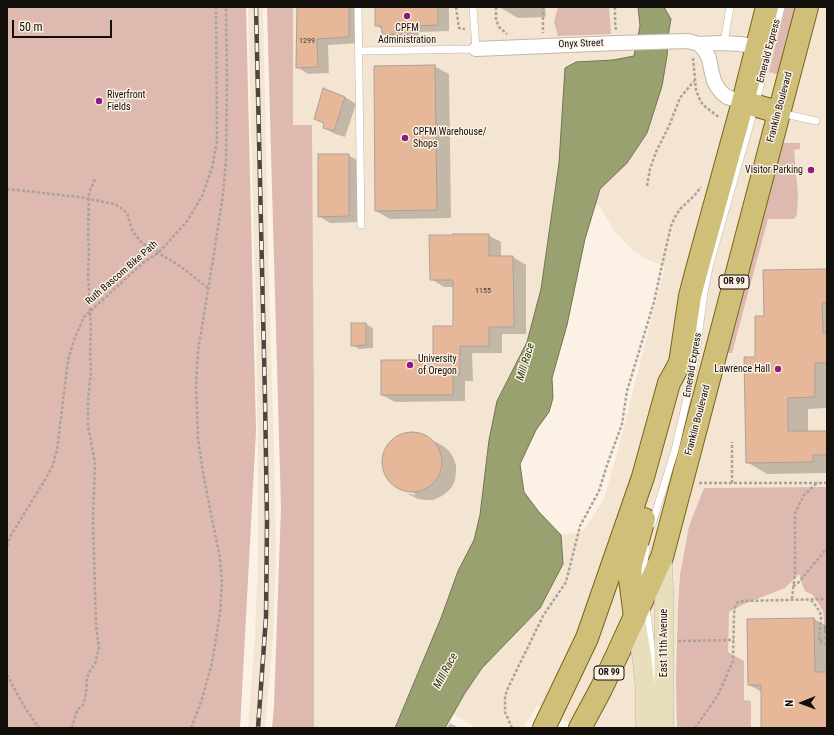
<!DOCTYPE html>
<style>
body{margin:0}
#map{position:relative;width:834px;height:735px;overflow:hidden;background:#fbf1e4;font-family:"Roboto Condensed",sans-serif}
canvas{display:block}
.frame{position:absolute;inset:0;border:8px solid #120e0a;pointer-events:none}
.north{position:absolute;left:782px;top:683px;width:40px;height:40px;-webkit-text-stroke:3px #fbf1e4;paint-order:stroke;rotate:269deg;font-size:11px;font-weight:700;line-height:16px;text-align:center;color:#120e0a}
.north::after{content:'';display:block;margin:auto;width:14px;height:18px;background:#120e0a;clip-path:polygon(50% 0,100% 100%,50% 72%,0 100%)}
.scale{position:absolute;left:12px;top:20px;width:100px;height:18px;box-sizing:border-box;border:2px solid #120e0a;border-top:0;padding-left:5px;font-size:12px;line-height:14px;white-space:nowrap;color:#120e0a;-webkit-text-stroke:3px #fbf1e4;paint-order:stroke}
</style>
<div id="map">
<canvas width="834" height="735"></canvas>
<div class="frame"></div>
<div class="north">N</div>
<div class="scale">50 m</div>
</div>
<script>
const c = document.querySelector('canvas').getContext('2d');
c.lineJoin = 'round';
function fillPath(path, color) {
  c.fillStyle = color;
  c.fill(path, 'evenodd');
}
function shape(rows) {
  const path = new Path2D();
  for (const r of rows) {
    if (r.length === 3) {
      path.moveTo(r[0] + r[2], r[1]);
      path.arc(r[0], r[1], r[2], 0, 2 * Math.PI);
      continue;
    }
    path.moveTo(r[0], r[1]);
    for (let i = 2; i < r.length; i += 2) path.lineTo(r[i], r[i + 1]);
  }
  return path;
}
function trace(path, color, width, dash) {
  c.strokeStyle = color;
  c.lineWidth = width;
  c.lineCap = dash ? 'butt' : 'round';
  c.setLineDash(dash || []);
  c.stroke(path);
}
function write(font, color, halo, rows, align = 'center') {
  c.font = font + ' "Roboto Condensed",sans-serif';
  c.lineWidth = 3;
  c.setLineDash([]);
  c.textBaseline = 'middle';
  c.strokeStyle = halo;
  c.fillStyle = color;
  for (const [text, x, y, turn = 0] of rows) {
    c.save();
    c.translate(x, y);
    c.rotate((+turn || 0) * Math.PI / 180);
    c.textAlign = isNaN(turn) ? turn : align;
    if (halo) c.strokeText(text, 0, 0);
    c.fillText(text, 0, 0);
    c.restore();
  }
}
const built = shape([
 [248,7,263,7,269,283,274,449,276,552,273,639,265,728,248,728,255,637,258,558,258,479,256,314],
 [267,7,827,7,827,728,578,728,537,706,523,728,477,728,453,714,465,693,482,668,540,607,563,564,561,535,583,531,604,499,616,457,665,266,648,260,631,249,613,229,599,205,569,205,559,287,415,728,272,728,274,707,281,507]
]);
const green = shape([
 [7,7,246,7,256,431,240,728,7,728],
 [267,7,293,7,293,125,312,125,314,418,314,728,272,728,274,707,281,507],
 [558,7,609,7,611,34,558,36,554,22],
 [785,7,798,7,780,75,769,72],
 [782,143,800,143,800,149,794,150,798,196,797,215,794,219,768,219,732,353,728,353],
 [827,487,827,634,825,634,824,631,824,620,823,611,813,595,805,591,803,587,799,574,785,588,744,604,729,612,728,652,744,661,744,700,751,701,751,728,677,728,676,679,678,607,680,575,689,526,704,488]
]);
const water = shape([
 [638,7,665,7,665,9,671,19,669,30,667,56,662,86,647,133,627,163,600,189,585,239,567,325,552,378,553,398,549,412,536,430,520,464,524,492,539,512,561,535,563,564,540,608,482,668,465,693,445,728,395,728,441,618,458,571,474,540,480,515,489,440,497,401,527,342,541,289,559,163,565,68,576,62,613,60,634,56,640,26,638,7]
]);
const shadow = shape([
 [298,7,358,7,360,43,328,45,329,73,308,74,297,67],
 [376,7,449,7,449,31,419,32,418,39,393,40,383,33,382,29,376,25],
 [499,7,545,7,546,17,518,18],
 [434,66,449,74,451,218,390,219,376,211],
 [345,97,356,104,345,137,335,134,324,128,325,124,315,118],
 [348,155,359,161,360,222,330,223,319,216],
 [488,235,501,242,501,257,513,257,526,265,526,334,502,334,502,353,472,353,473,381,465,381,465,401,395,402,382,395,434,361,454,327,454,287,444,287,431,279],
 [827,270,827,408,808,409,808,432,827,432,827,473,767,474,747,462,756,358,765,317],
 [366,324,373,328,373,348,359,349,352,345],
 [414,432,421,434,443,446,449,451,453,457,456,465,456,472,455,480,452,487,446,493,440,497,433,500,425,500,418,499,406,493,415,495,415,493,402,490,396,487,390,482,385,475,383,468,382,460,384,452,387,445,392,440,399,435,406,433],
 [814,619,827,626,827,728,762,728,762,692,749,685,748,620],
 [450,723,459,728,447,728]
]);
const building = shape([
 [297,7,349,7,349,37,317,39,318,67,296,68,297,7],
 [375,7,438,7,438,25,408,26,408,34,382,34,381,26,375,26,375,7],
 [435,65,437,210,375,211,374,66,435,65],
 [323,88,345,97,334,131,323,128,324,123,314,119,323,88],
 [318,154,349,154,349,216,318,217,318,154],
 [453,234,489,234,489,256,513,256,514,327,489,327,489,346,460,346,460,374,453,374,453,395,381,395,381,360,433,360,433,326,453,326,453,280,430,280,429,235,453,235,453,234],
 [827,269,827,303,822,303,823,333,827,333,827,363,815,363,815,397,788,398,788,431,827,431,827,455,813,455,813,462,746,463,744,357,755,357,755,316,764,316,763,270,827,269],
 [351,323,366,323,366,345,351,346,351,323],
 [412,462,30],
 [814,618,815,672,827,672,827,728,761,728,761,685,748,685,747,619,814,618]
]);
const path = shape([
 [456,7,459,28,465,29],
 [496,7,496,20,499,27,507,34],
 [543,7,543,33],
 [615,7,615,22,616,30],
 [693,58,696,90,700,100,703,105,720,118],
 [647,186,650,169,656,152,669,126,680,98,694,81],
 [7,189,79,197,115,204,127,213,133,232,142,243,180,266,208,288],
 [699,483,827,483],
 [732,483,732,442],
 [7,546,11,535,45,480,53,465,57,450,68,360,74,340,84,317,144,262,158,253,164,247,188,220,202,196,212,168,217,141,216,7],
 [793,586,799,582,827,548],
 [792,599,795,573,795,513,804,495,818,482],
 [811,600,816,606,820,612,821,618,819,641,827,645],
 [678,641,734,640],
 [820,641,824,638,827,638],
 [7,675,24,706,39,728],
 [72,728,77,710,83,705,86,694,87,678,90,671,95,664,99,648,96,626,93,519,95,463,88,426,88,399,91,371,90,352,91,327,88,274,89,251,88,236,89,193,95,179],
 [191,728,201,702,212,663,220,613,222,583,220,558,210,509,203,472,198,439,196,385,198,351,215,247,223,194,226,160,227,81,226,7],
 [512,728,505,712,505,696,508,688,543,616,566,582,580,526,599,491,607,465,622,424,627,391,654,302,662,265,671,226,675,217,680,209,694,196,701,187],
 [695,728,718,695,733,661,734,614,735,607,738,602,743,601,827,599]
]);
const service = shape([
 [358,7,361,225],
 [724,43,730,7],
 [359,51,476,49,473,7],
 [781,113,816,121],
 [652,524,675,450,688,394,696,353,704,292,710,263,749,127,781,7],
 [644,579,643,571,646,548],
 [646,606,653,664,654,687]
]);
const minor = shape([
 [699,44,705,51,709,58,711,69,714,81,718,88,722,93,727,97,743,102],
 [476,49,617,43,688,41,699,44,722,43,740,44,757,47]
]);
const secondary = shape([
 [662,557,664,596,664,728],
 [635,617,642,658,645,686,645,728]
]);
const primary = shape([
 [743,102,778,112],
 [635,617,630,579,631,564,644,519],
 [544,728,587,638,643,477,669,383,680,363,690,296,696,273,743,102,767,7],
 [580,728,601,689,618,653,662,557,807,7]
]);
const rail = shape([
 [256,7,265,398,267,521,266,617,258,728]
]);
const markers = [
 [407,16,4,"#8f1c7c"],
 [99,101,4,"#8f1c7c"],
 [405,138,4,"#8f1c7c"],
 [811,170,4,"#8f1c7c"],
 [410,365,4,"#8f1c7c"],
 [778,369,4,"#8f1c7c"]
];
const numberNames = [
 ["1299",307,41],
 ["1155",483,291]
];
const shields = [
 [734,282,30],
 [609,673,30]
];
const shieldNames = [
 ["OR 99",734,282],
 ["OR 99",609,673]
];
const poiNames = [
 ["CPFM",407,28,"center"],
 ["Administration",407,40,"center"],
 ["Riverfront",107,95],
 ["Fields",107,107],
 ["CPFM Warehouse/",413,132],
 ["Shops",413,144],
 ["Visitor Parking",803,170,"right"],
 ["University",418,359],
 ["of Oregon",418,371],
 ["Lawrence Hall",770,369,"right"]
];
const streetNames = [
 ["Onyx Street",581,44,-2],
 ["Emerald Express",769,51,-75],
 ["Franklin Boulevard",780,107,-75],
 ["Ruth Bascom Bike Path",122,273,-41],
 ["Emerald Express",693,365,-80],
 ["Franklin Boulevard",698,420,-75],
 ["East 11th Avenue",664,643,-90]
];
const waterNames = [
 ["Mill Race",526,362,-73],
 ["Mill Race",446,671,-62]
];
fillPath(built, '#f4e5d2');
fillPath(green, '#ddb9b0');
fillPath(water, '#9aa170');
trace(water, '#717551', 1);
fillPath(shadow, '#0003');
fillPath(building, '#e6b899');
trace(building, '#aea098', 1);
trace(service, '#c0b7ab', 8);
trace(minor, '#c0b7ab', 16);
trace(secondary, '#c0b7ab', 20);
trace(primary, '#796517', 24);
trace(path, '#aba399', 2.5, [3, 2]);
trace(service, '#fff', 7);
trace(minor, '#fff', 14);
trace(secondary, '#e7dfbc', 19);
trace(primary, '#d0bf78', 22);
trace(rail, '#4c4640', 4.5);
trace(rail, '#fbf1e4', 3, [9]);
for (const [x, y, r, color] of markers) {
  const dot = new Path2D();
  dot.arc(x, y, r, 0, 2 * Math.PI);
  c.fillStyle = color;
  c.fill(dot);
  trace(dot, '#fbf1e4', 1.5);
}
write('8px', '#47382e', null, numberNames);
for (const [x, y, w] of shields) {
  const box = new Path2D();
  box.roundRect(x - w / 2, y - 7, w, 14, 3);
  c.fillStyle = '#fbf1e4';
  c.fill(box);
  trace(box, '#120e0a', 1);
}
write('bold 9px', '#120e0a', null, shieldNames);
write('10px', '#120e0a', '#fbf1e4', poiNames, 'left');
write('10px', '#120e0a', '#fbf1e4', streetNames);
write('italic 11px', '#2c3007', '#fbf1e4', waterNames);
</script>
